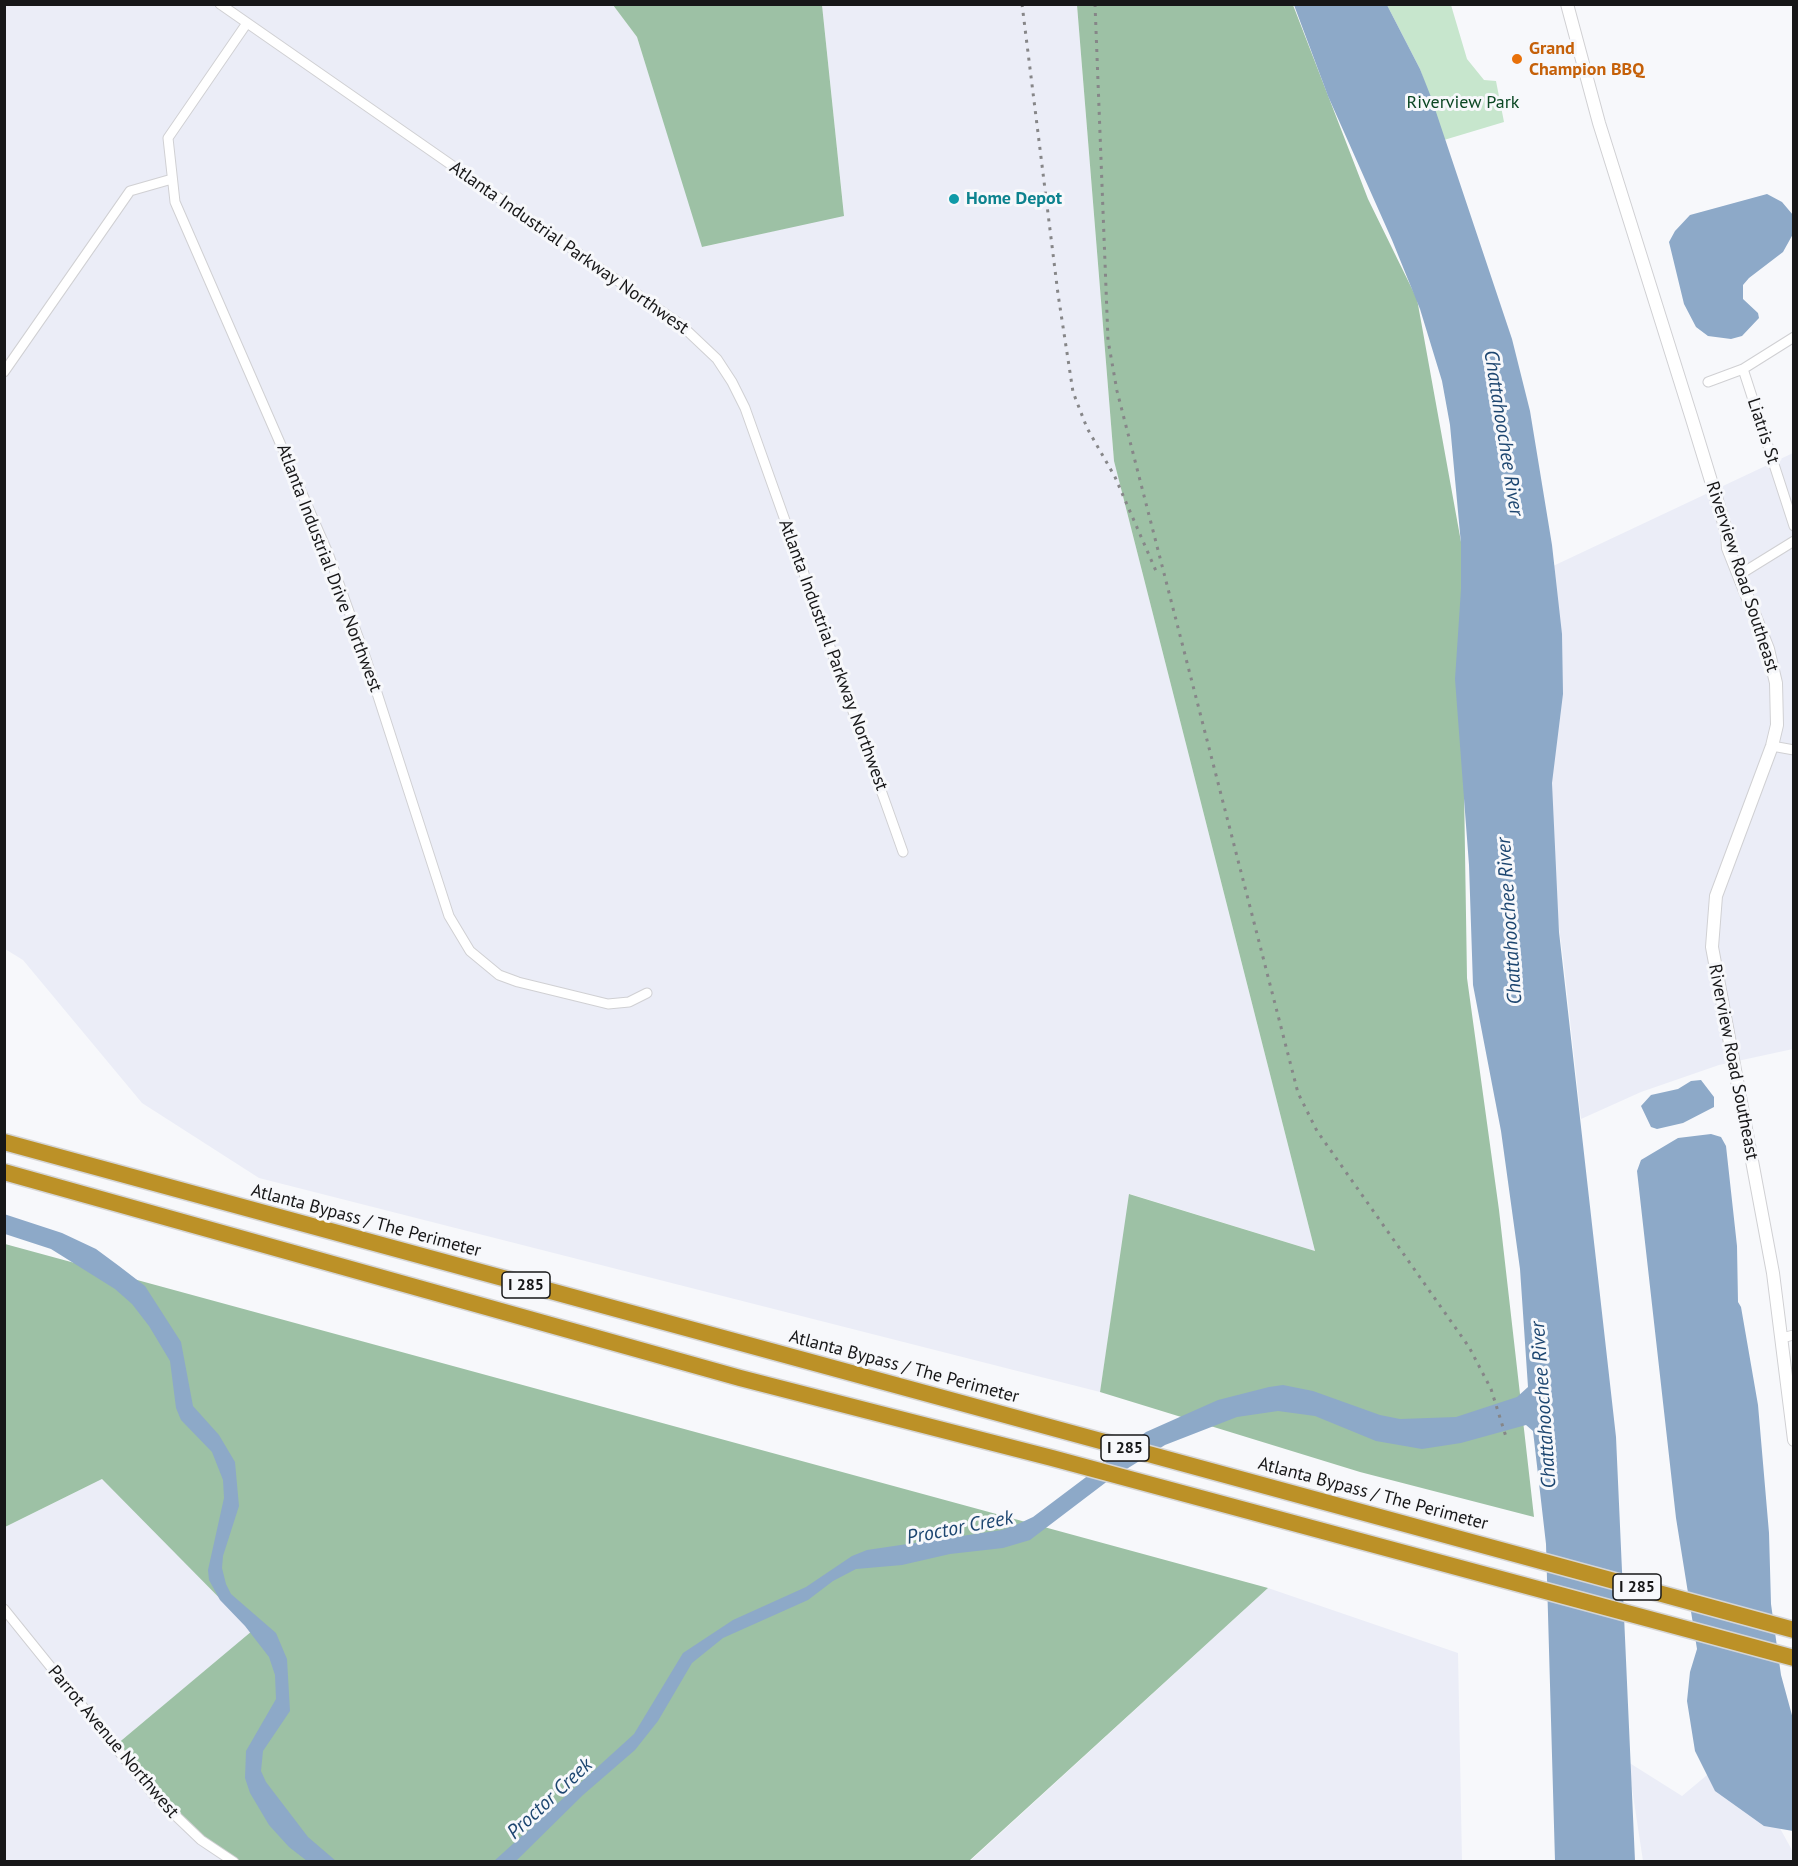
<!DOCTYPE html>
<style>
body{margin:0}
#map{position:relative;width:1798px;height:1866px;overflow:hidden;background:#f7f8fb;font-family:"PT Sans",sans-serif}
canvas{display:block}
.frame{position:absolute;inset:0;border:6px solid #171718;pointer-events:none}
</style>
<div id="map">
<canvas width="1798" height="1866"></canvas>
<div class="frame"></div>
</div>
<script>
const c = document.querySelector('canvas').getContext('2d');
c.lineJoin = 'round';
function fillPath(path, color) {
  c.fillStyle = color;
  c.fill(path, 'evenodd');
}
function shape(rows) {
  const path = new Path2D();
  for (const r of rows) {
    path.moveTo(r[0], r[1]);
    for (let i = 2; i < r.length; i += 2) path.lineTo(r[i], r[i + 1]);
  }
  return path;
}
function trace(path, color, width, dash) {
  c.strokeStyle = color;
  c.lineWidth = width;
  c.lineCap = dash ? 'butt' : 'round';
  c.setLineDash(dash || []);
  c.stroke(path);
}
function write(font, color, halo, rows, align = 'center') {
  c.font = font + ' "PT Sans",sans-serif';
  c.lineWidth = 6;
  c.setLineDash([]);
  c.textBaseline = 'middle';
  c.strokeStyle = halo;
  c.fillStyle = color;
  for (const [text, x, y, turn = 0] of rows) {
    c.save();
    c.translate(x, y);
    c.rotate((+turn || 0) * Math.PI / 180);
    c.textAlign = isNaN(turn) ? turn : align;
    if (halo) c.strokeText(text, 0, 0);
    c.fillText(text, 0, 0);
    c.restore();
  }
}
const built = shape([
 [4,5,613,5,637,37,703,247,844,215,822,5,1077,5,1114,461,1315,1251,1130,1194,1100,1392,259,1178,142,1103,23,960,5,949],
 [1793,453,1793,1049,1719,1065,1641,1092,1581,1119,1563,957,1547,841,1551,567],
 [102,1479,253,1631,110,1750,234,1861,5,1862,5,1527],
 [1268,1588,1458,1653,1462,1861,969,1862],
 [1737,1750,1793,1852,1793,1861,1643,1861,1628,1762,1682,1796]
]);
const green = shape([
 [1387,5,1451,5,1467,59,1484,80,1496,81,1504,122,1444,140,1420,69]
]);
const forest = shape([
 [613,5,822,5,844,216,702,247,637,37],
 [1077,5,1293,5,1368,199,1417,299,1465,564,1463,726,1467,978,1499,1210,1534,1517,1360,1472,1100,1392,1129,1194,1315,1251,1114,461],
 [5,1244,1268,1588,969,1861,234,1862,194,1833,110,1750,252,1631,102,1479,5,1527]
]);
const water = shape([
 [1294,5,1387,5,1420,69,1431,97,1512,339,1530,411,1552,545,1562,634,1563,694,1552,783,1559,932,1616,1437,1635,1861,1555,1861,1546,1544,1533,1431,1526,1425,1461,1443,1422,1449,1376,1441,1315,1416,1278,1411,1237,1417,1165,1445,1109,1480,1030,1540,1003,1548,950,1554,902,1565,856,1569,833,1581,808,1600,723,1638,692,1663,658,1721,635,1750,583,1795,516,1861,493,1862,634,1734,683,1653,733,1620,806,1587,852,1556,867,1550,1002,1530,1018,1524,1033,1517,1146,1432,1218,1400,1269,1387,1283,1385,1313,1391,1380,1415,1400,1419,1456,1417,1517,1397,1528,1387,1520,1269,1501,1131,1473,985,1469,865,1455,679,1461,589,1461,544,1450,425,1442,381,1420,309,1392,240,1328,96],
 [1767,194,1782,202,1793,215,1793,234,1783,252,1749,278,1743,285,1743,299,1758,313,1759,318,1742,336,1731,339,1708,336,1696,327,1684,304,1669,242,1675,231,1690,215],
 [1701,1080,1714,1097,1714,1107,1683,1123,1657,1129,1651,1127,1641,1106,1651,1095,1678,1089,1691,1081],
 [1711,1134,1721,1137,1726,1146,1737,1246,1738,1302,1741,1307,1758,1405,1769,1533,1771,1604,1781,1675,1793,1719,1793,1831,1764,1826,1715,1791,1695,1751,1687,1701,1690,1672,1697,1649,1676,1518,1637,1171,1641,1160,1678,1138],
 [4,1214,62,1233,96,1249,119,1266,145,1286,181,1342,193,1406,219,1435,235,1462,239,1506,223,1556,222,1568,226,1584,231,1594,276,1633,287,1659,290,1711,263,1751,261,1771,266,1782,308,1837,336,1861,307,1861,289,1847,269,1825,250,1793,245,1778,246,1751,276,1699,275,1675,269,1657,245,1626,220,1600,209,1580,208,1570,224,1498,223,1480,212,1452,181,1420,176,1408,170,1361,149,1326,132,1304,115,1289,51,1249,5,1234]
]);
const street = shape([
 [220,4,680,324,717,359,732,382,745,408,903,852],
 [247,23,168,138,175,202,328,553,366,659,449,916,470,951,499,975,518,982,608,1004,629,1002,647,993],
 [1743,369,1794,526],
 [4,372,130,191,172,179],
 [1708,382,1743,369,1794,337],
 [1739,575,1794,541],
 [1772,746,1794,750],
 [1781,1338,1794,1335],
 [4,1609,154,1795,201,1840,234,1862]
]);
const secondary = shape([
 [1567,4,1599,123,1692,419,1727,533,1728,548,1768,649,1776,683,1777,725,1772,746,1716,896,1712,947,1773,1273,1794,1440]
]);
const highway = shape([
 [4,1142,1794,1630],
 [4,1172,740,1378,1052,1458,1794,1658]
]);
const rail = shape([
 [1022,4,1058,294,1073,392,1087,428,1115,477,1156,571],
 [1095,4,1108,340,1117,391,1298,1093,1317,1131,1469,1347,1491,1389,1507,1440]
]);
const markers = [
 [1517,59,6,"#e8710a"],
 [954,199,6,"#0f9aa8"]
];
const shields = [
 [526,1285,48],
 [1125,1448,48],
 [1637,1587,48]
];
const shieldNames = [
 ["I 285",526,1285],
 ["I 285",1125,1448],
 ["I 285",1637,1587]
];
const foodNames = [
 ["Grand",1529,49],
 ["Champion BBQ",1529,70]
];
const parkNames = [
 ["Riverview Park",1463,103]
];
const cultureNames = [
 ["Home Depot",966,199]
];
const streetNames = [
 ["Atlanta Industrial Parkway Northwest",569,248,35],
 ["Liatris St",1763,431,72],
 ["Atlanta Industrial Drive Northwest",329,568,69],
 ["Riverview Road Southeast",1742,577,72],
 ["Atlanta Industrial Parkway Northwest",833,655,70],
 ["Riverview Road Southeast",1733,1062,79],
 ["Atlanta Bypass / The Perimeter",366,1221,15],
 ["Atlanta Bypass / The Perimeter",904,1367,15],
 ["Atlanta Bypass / The Perimeter",1373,1494,15],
 ["Parrot Avenue Northwest",113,1742,50]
];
const waterNames = [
 ["Chattahoochee River",1503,433,81],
 ["Chattahoochee River",1510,921,-94],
 ["Chattahoochee River",1544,1405,-94],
 ["Proctor Creek",960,1528,-11],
 ["Proctor Creek",550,1799,-43]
];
fillPath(built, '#ebedf7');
fillPath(green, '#c7e6cd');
fillPath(forest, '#9dc1a5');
fillPath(water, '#8da9c8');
trace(street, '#d0d0d3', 11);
trace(secondary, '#d0d0d3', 14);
trace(highway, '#d5d5d5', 19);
trace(street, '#fff', 9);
trace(secondary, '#fff', 12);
trace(highway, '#bc9127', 16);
trace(rail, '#868688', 3, [3, 6]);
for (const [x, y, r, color] of markers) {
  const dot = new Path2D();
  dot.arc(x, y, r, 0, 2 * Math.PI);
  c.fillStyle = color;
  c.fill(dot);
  trace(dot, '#f7f8fb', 2);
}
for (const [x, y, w] of shields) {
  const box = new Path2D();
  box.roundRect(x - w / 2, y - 13, w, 26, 4.5);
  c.fillStyle = '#f7f8fb';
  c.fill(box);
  trace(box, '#171718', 1.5);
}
write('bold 16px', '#171718', null, shieldNames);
write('bold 18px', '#c56008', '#f7f8fb', foodNames, 'left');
write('18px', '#0b4723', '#f7f8fb', parkNames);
write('bold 18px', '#0d838f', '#f7f8fb', cultureNames, 'left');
write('18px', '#171718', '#f7f8fb', streetNames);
write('italic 20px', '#1d4670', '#f7f8fb', waterNames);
</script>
